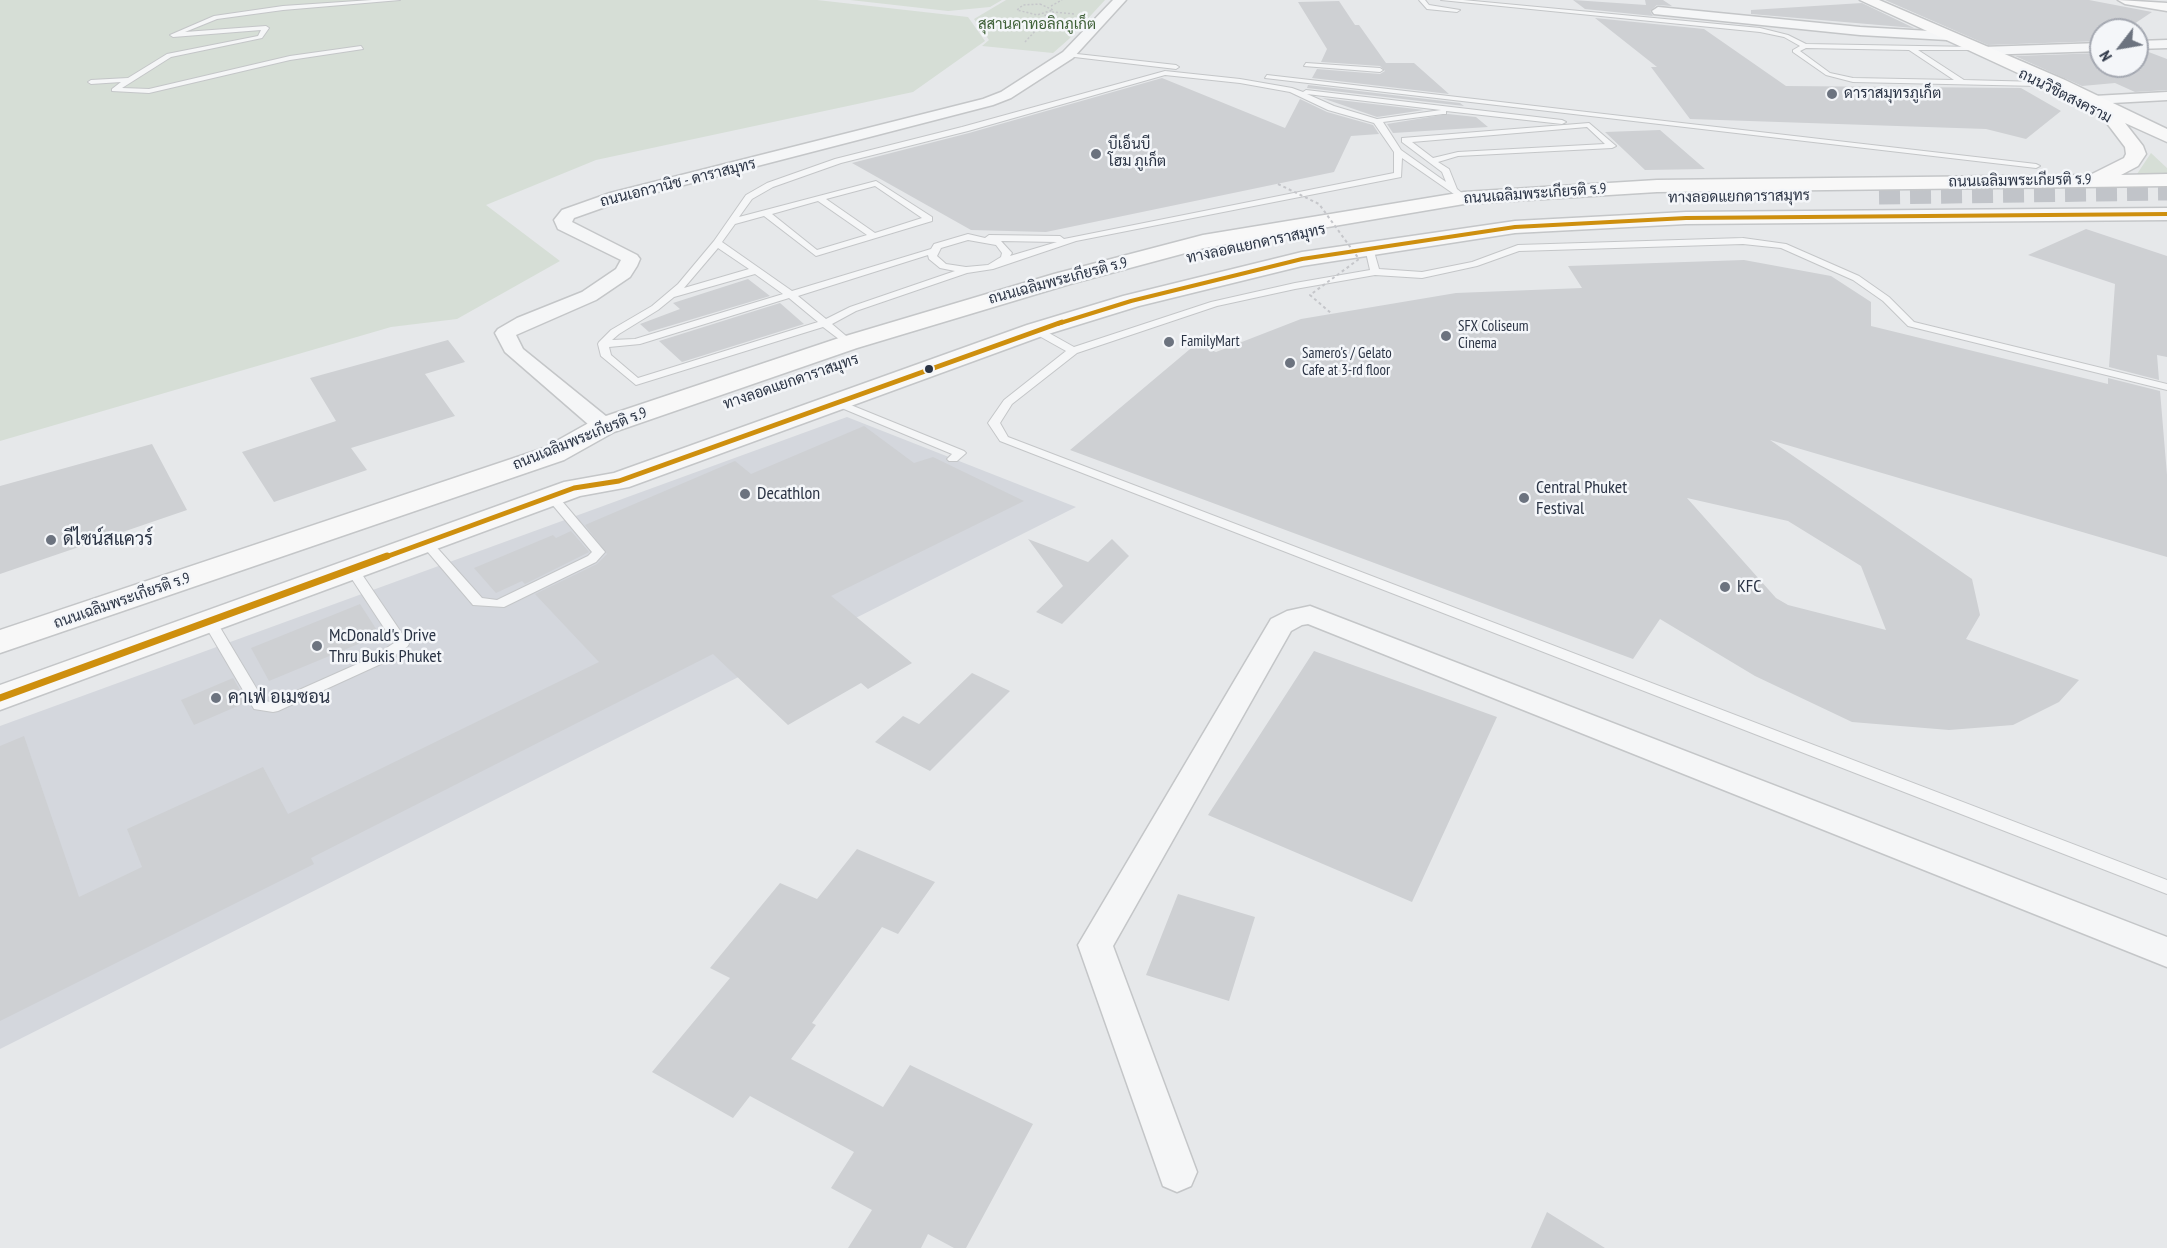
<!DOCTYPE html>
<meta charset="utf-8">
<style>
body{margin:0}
#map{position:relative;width:2167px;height:1248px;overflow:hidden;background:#e6e8ea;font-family:"PT Sans Narrow",sans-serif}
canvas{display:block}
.north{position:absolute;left:2089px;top:18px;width:60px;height:60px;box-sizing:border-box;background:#f4f6f9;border:2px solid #a4a8b1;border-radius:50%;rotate:239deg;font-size:16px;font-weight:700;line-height:24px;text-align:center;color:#2b3445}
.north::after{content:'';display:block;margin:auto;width:21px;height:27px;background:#6c737f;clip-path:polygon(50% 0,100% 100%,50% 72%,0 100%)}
</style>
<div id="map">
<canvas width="2167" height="1248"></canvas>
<div class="north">N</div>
</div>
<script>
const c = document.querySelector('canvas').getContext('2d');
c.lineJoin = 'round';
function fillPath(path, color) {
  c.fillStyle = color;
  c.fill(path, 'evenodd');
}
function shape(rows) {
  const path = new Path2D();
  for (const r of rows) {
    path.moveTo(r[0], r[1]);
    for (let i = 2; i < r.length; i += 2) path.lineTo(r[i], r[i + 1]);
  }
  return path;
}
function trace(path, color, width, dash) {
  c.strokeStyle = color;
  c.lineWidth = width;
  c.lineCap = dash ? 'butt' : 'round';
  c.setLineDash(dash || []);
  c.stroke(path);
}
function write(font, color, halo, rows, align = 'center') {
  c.font = font + ' "PT Sans Narrow",Sarabun,sans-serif';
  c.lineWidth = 5;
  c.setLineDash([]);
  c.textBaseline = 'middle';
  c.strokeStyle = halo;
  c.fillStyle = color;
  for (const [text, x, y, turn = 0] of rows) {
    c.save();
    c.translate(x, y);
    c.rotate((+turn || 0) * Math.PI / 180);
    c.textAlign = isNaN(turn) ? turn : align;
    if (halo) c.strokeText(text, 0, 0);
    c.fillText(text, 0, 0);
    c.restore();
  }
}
const built = shape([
 [847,417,1076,507,0,1049,0,726]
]);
const green = shape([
 [0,0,817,0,968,17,985,41,913,92,596,160,486,205,560,261,457,319,391,327,0,441],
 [850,0,1002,0,990,7,948,11],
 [1006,0,1105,0,1069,39,1053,53,982,46,989,40,974,19],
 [2151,153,2167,168,2167,173,2137,174]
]);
const building = shape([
 [1573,0,1646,5,1645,0,1663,0,1672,6,1657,5,1650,11,1653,16,1585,9],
 [1885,0,2089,0,2152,12,2125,30,2101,30,2101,41,1988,45],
 [1339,1,1355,25,1359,25,1386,63,1414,63,1449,94,1312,78,1317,69,1380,74,1385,71,1380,66,1321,62,1327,49,1298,2],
 [1862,3,1914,28,1751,14,1751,10],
 [1595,18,1704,29,1786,86,2021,88,2061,111,2026,139,1986,129,1690,119,1651,67,1657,67],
 [2137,51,2146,51,2167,59,2167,90,2135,92,2115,83,2082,86,2015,56,2101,53,2101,66,2137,66],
 [1162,78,1285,128,1300,99,1327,112,1373,125,1379,134,1351,136,1334,172,1046,232,971,230,852,163,969,133],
 [1308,85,1460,103,1464,106,1307,88],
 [1322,98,1424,110,1377,117],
 [1448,114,1476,117,1488,127,1393,133,1387,124],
 [1660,130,1705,169,1645,170,1605,132],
 [2086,229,2167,256,2167,357,2157,355,2159,380,2109,367,2115,284,2028,255],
 [1744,260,1831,276,1871,302,1871,326,2108,384,2108,378,2160,391,2167,475,2167,557,1770,440,1972,579,1980,615,1966,639,2079,680,2059,702,2013,725,1949,730,1852,722,1755,676,1660,619,1633,659,1070,450,1196,344,1216,352,1301,319,1456,293,1582,288,1568,266],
 [1687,498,1788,521,1861,566,1886,630,1788,605,1776,598],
 [748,279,770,296,649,332,640,324,680,309,673,303],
 [780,303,804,324,682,362,659,341],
 [448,340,465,362,425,374,455,416,351,448,367,470,274,502,242,452,336,421,310,378],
 [864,426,914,463,933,457,1024,501,831,596,912,663,868,689,861,683,788,725,713,654,311,858,314,864,0,1021,0,746,24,736,79,897,142,867,127,829,263,767,288,814,599,662,535,594,597,564,607,554,585,525,735,461,751,474],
 [152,444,187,510,0,574,0,486],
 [571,531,589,552,525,584,522,581,496,593,474,568,553,535,556,538],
 [1028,539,1088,562,1112,539,1129,556,1062,624,1036,612,1063,586],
 [360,604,380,635,269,681,251,648],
 [1314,651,1497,717,1412,902,1208,815],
 [972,673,1010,691,930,771,875,742,903,716,919,724],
 [233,678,247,702,194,725,181,700],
 [857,849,935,882,898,934,882,927,812,1023,816,1025,791,1059,883,1107,910,1065,1033,1124,966,1248,954,1248,928,1234,921,1248,848,1248,872,1210,831,1188,854,1152,750,1096,733,1118,652,1072,730,978,710,968,780,883,817,899],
 [1178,894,1255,917,1229,1001,1146,975],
 [1547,1212,1605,1248,1531,1248]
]);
const secondaryTunnel = shape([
 [1879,194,2167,190]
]);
const path = shape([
 [1040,4,1053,10,1037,15,1017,10,1023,5,1040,4],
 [1051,6,1062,0],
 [1052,12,1075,14],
 [1025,42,1048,17,1043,14]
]);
const service = shape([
 [372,0,400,0,283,10,217,19,185,32,266,26,269,28,262,38,171,57,122,88,149,89,290,56,361,46,363,49,290,60,149,93,112,91,112,89,121,82,91,84,88,82,91,80,128,78,167,54,258,36,261,30,173,37,170,35,214,16,283,6,372,0],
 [1419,0,1425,0,1429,5,1460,10,1457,12,1427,9,1419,0],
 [1441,0,1463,0,1760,28,1788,35,1806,44,1975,47,1977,50,1918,50,1964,80,2039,82,2042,84,2039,86,1853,82,1826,75,1793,52,1793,50,1800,46,1784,37,1760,32,1441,0],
 [1806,48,1909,50,1954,80,1853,78,1830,73,1800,51,1806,48],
 [1068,53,1176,65,1179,67,1176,69,1066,56,1068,53],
 [1306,63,1380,68,1383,70,1380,72,1304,66,1306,63],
 [1165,71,1240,79,1292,88,1303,92,1306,90,1562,120,1566,122,1562,124,1446,111,1446,114,1443,114,1383,122,1401,150,1446,182,1442,172,1402,142,1402,138,1589,123,1616,146,1612,148,1458,156,1438,162,1449,169,1457,189,1468,198,1464,201,1402,158,1401,177,1076,241,993,269,967,273,856,311,832,324,852,341,853,343,848,346,823,327,636,385,601,356,598,344,599,342,611,330,652,306,678,284,714,241,746,195,767,183,835,159,962,127,1165,71],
 [1165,75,1240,83,1290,92,1328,110,1374,123,1394,152,1394,173,1064,239,1060,236,989,235,985,238,968,234,934,244,931,249,792,291,722,242,735,224,764,216,816,256,932,221,932,217,876,181,739,217,752,199,773,187,841,163,968,131,1165,75],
 [1307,94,1441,110,1377,119,1334,106,1307,94],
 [1587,127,1605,144,1458,152,1433,158,1412,142,1587,127],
 [875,186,922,218,875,233,826,199,875,186],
 [818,201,867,235,817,250,772,214,818,201],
 [968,240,996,245,1002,253,1001,257,988,265,966,267,946,264,937,256,941,248,968,240],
 [1001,241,1057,242,1010,256,1012,253,1001,241],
 [718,248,749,269,684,288,718,248],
 [928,255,929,259,940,268,955,271,850,307,826,319,798,296,928,255],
 [755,274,783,294,635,339,612,340,619,334,658,310,674,297,755,274],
 [789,298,818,322,638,378,611,355,609,347,640,344,789,298],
 [1267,75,2036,164,2040,166,2036,168,1265,78,1267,75],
 [1743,238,1786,244,1859,276,1889,297,1914,322,2167,384,2167,390,1908,326,1883,301,1853,280,1781,248,1743,244,1519,251,1477,266,1422,278,1375,275,1295,289,1217,306,1077,353,1012,404,1000,423,1008,437,2167,880,2167,894,1000,441,988,423,1004,400,1066,351,1032,332,1032,328,1040,328,1074,347,1211,302,1295,283,1370,270,1365,248,1369,245,1373,248,1379,269,1422,272,1472,262,1518,245,1743,238],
 [836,399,964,451,966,453,957,461,949,461,947,459,952,454,832,404,832,400,836,399],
 [552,493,556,494,605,552,596,562,504,607,473,605,421,544,423,541,431,541,482,598,497,600,588,556,592,552,546,497,552,493],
 [352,566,357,567,407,641,409,644,407,647,383,663,278,711,273,712,254,709,203,622,205,619,215,619,264,701,272,702,373,657,394,643,346,570,352,566]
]);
const minor = shape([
 [1113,0,1126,0,1073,58,1011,98,993,105,622,201,574,218,572,222,637,255,640,259,637,266,630,277,596,300,516,335,523,349,612,421,615,426,612,431,596,431,505,352,495,333,498,329,517,318,582,292,616,269,621,260,558,229,554,220,562,210,610,193,983,99,1001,92,1063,52,1113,0],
 [1658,7,1860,27,1947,32,1953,36,1947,40,1860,35,1654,14,1652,11,1658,7],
 [2167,40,2167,48,2137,49,2137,41,2167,40],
 [2101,43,2101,51,1982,55,1975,51,1982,47,2101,43],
 [2167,92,2167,100,2094,104,2087,100,2094,96,2167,92],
 [1310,606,2167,937,2167,967,1308,624,1302,625,1291,631,1113,946,1197,1172,1191,1186,1177,1192,1163,1186,1078,945,1271,619,1287,611,1310,606]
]);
const secondary = shape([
 [1860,0,1879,0,2065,80,2167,129,2167,142,2125,123,2143,146,2146,154,2138,166,2121,175,2167,174,2167,186,1657,192,1464,204,1204,248,1070,284,857,348,614,432,564,460,0,653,0,630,544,448,594,420,839,338,1054,274,1203,235,1464,192,1657,180,2090,175,2124,158,2126,154,2125,147,2106,122,2113,117,1860,0],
 [2118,0,2167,3,2167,11,2125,4,2118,0],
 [2167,208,2167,220,1686,224,1515,233,1302,266,1139,306,1045,335,629,487,580,496,0,710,0,685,564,482,614,473,1027,325,1123,296,1302,252,1515,221,1686,212,2167,208]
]);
const pathBridge = shape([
 [1278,184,1319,204,1359,259,1310,295,1332,314]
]);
const bus1Far2 = shape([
 [1057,324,1131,301,1302,259,1515,227,1686,218,2167,214]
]);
const bus1Far1 = shape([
 [383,558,574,488,619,481,1062,322]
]);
const bus1 = shape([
 [0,698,387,556]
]);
const markers = [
 [1832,94,6,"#6c737f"],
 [1096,154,6,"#6c737f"],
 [1446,336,6,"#6c737f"],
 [1169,342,6,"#6c737f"],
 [1290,363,6,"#6c737f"],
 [929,369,5,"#2b3445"],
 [745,494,6,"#6c737f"],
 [1524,498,6,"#6c737f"],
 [51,540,6,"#6c737f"],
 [1725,587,6,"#6c737f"],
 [317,646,6,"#6c737f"],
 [216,698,6,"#6c737f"]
];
const farParknames = [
 ["สุสานคาทอลิกภูเก็ต",1037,25]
];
const farPoinames = [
 ["ดาราสมุทรภูเก็ต",1844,94],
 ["บีเอ็นบี",1108,145],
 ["โฮม ภูเก็ต",1108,162],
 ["SFX Coliseum",1458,327],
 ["Cinema",1458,344],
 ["FamilyMart",1181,342],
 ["Samero's / Gelato",1302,354],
 ["Cafe at 3-rd floor",1302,371]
];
const farStreetnames = [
 ["ถนนวิชิตสงคราม",2065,96,27],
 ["ถนนเฉลิมพระเกียรติ ร.9",2020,181,-1],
 ["ถนนเอกวานิช - ดาราสมุทร",678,183,-14],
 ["ถนนเฉลิมพระเกียรติ ร.9",1535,194,-4],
 ["ทางลอดแยกดาราสมุทร",1739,197,-1],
 ["ทางลอดแยกดาราสมุทร",1256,244,-12],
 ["ถนนเฉลิมพระเกียรติ ร.9",1058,281,-15],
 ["ทางลอดแยกดาราสมุทร",791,382,-19],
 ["ถนนเฉลิมพระเกียรติ ร.9",580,439,-22],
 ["ถนนเฉลิมพระเกียรติ ร.9",122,601,-19]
];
const poiNames = [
 ["Central Phuket",1536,488],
 ["Festival",1536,509],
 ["Decathlon",757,494],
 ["ดีไซน์สแควร์",63,540],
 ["KFC",1737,587],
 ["McDonald's Drive",329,636],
 ["Thru Bukis Phuket",329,657],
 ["คาเฟ่ อเมซอน",228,698]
];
fillPath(built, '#d4d7dd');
fillPath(green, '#d6ded6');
fillPath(building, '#ced0d3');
trace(secondaryTunnel, '#c1c4c9', 21, [21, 10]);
trace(service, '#c4c6c8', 2);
trace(minor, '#c4c6c8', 3);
trace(secondary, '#c4c6c8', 3);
trace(path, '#c5c6ca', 1.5, [2, 2]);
fillPath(service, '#f5f6f7');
fillPath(minor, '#f5f6f7');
fillPath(secondary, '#f8f8f8');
trace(pathBridge, '#c5c6ca', 2, [3, 3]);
trace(bus1Far2, '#ce8f0e', 4);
trace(bus1Far1, '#ce8f0e', 5);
trace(bus1, '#ce8f0e', 7);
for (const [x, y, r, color] of markers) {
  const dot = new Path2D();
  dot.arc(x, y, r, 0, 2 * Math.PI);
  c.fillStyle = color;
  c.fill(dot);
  trace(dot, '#f4f6f9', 2);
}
write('15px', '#3f6138', '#f4f6f9', farParknames);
write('15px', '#2b3445', '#f4f6f9', farPoinames, 'left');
write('15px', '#2b3445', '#f4f6f9', farStreetnames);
write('18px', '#2b3445', '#f4f6f9', poiNames, 'left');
</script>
